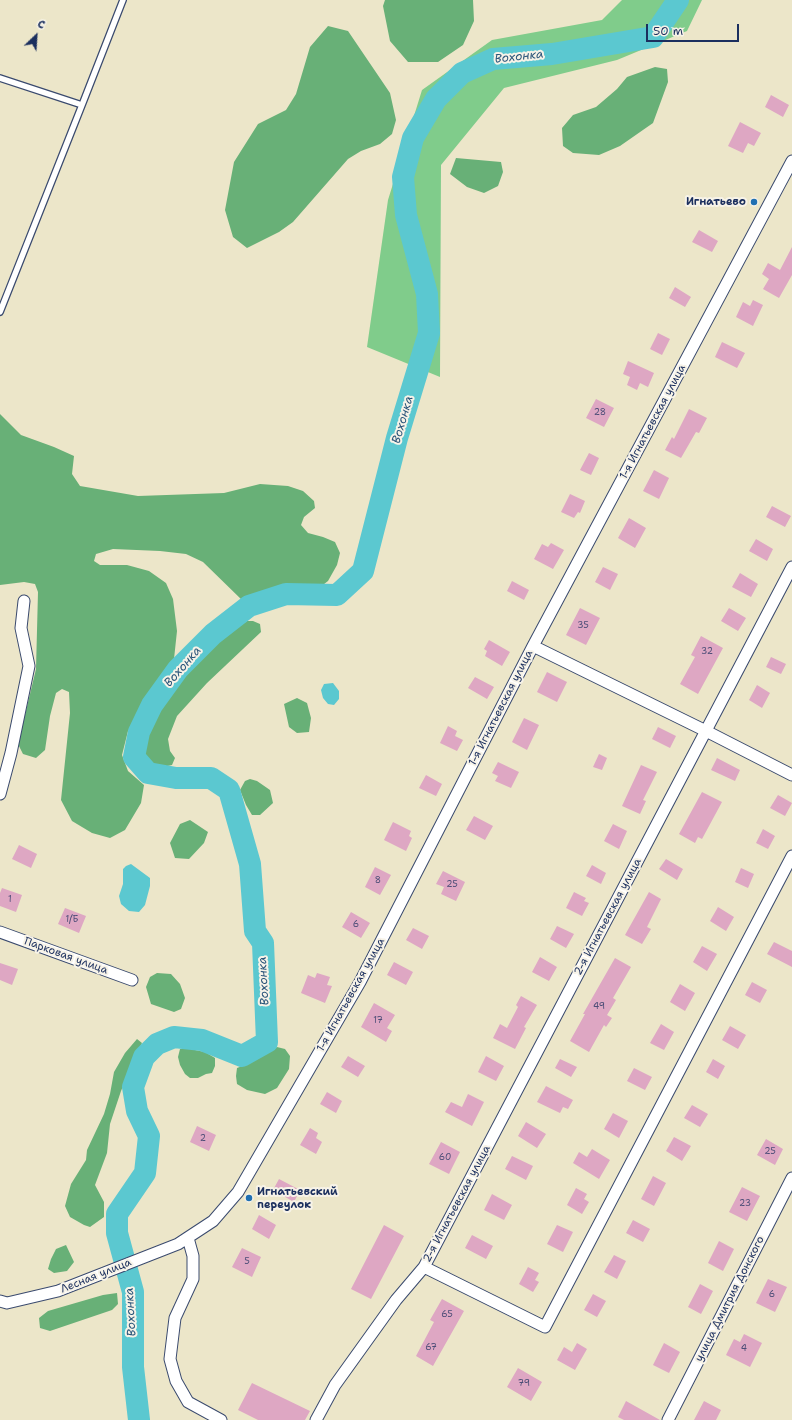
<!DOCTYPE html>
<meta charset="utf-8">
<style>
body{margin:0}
#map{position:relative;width:792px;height:1420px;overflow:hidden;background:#ece6c9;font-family:"Shantell Sans",sans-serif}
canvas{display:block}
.north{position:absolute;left:16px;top:16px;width:40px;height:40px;-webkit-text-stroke:3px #f7f3e8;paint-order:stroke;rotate:25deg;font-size:11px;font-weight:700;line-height:16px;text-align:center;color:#1b2f5e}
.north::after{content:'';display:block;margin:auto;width:14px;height:18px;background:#1b2f5e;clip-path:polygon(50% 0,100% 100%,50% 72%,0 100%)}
.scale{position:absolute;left:646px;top:24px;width:93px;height:18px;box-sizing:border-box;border:2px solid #1b2f5e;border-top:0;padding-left:5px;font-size:12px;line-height:14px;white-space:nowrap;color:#1b2f5e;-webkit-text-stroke:3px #f7f3e8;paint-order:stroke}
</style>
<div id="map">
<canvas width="792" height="1420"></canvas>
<div class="north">С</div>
<div class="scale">50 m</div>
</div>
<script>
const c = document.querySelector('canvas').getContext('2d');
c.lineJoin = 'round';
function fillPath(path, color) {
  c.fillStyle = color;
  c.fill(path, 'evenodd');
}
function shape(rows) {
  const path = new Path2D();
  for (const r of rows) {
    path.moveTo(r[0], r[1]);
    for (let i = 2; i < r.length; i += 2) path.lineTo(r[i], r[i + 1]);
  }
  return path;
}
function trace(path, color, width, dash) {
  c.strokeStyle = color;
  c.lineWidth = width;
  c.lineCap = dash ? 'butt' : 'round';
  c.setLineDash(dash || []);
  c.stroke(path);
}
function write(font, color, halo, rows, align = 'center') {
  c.font = font + ' "Shantell Sans",sans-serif';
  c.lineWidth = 4;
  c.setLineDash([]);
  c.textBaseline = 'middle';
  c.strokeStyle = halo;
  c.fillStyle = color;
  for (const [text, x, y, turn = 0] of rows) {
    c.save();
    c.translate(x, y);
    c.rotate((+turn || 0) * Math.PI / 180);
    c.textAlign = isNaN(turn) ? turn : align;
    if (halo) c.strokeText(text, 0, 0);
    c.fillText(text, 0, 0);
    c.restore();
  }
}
const green = shape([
 [622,0,702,0,687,31,617,60,504,88,441,165,440,377,367,347,388,200,422,90,492,40,602,20]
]);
const forest = shape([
 [385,0,473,0,474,21,463,45,438,62,408,62,390,41,383,6],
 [328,26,348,31,390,93,396,120,392,134,380,144,361,151,348,159,293,222,279,232,247,248,233,237,225,210,234,162,258,124,286,110,296,94,310,47],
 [655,67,667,69,668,82,653,123,620,146,599,155,573,153,563,146,562,128,573,115,596,107,617,89,627,77],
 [456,158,501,162,503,172,498,186,484,193,467,187,450,174],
 [0,414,21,435,54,447,74,456,72,474,80,486,138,496,224,493,260,484,288,486,303,491,314,501,315,508,304,517,301,525,308,533,323,537,335,542,340,553,337,565,328,581,319,588,269,589,244,602,203,562,186,554,160,551,113,549,96,554,94,561,100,565,127,565,149,571,166,583,173,599,177,631,174,659,128,731,122,755,128,771,144,785,141,803,125,830,110,838,92,833,72,821,61,800,70,713,69,692,62,689,56,693,50,716,45,750,36,758,23,754,18,744,36,669,38,592,35,584,24,582,0,585],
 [247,621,253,621,260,624,261,632,207,683,177,716,168,739,170,751,175,758,172,765,163,767,154,767,145,756,146,738,156,714,187,671,232,630],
 [297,698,307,703,311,718,309,732,297,733,289,727,284,704],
 [250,779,257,781,270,790,273,803,260,815,252,815,246,805,240,790,245,781],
 [190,820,208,832,204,843,189,859,175,858,170,843,180,824],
 [157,973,171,974,180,984,185,998,181,1009,174,1012,151,1004,146,987,150,977],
 [137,1039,142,1043,121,1091,110,1124,107,1153,95,1185,104,1202,104,1217,90,1227,84,1225,70,1217,65,1206,71,1184,86,1160,87,1150,104,1114,110,1094,114,1072,125,1053],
 [277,1047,285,1049,290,1056,289,1069,277,1088,265,1094,247,1090,237,1084,236,1076,237,1068,250,1063,268,1051],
 [180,1049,190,1049,205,1052,215,1058,215,1066,212,1073,206,1074,198,1078,190,1078,185,1074,180,1065,178,1057],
 [66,1245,74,1262,67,1271,54,1273,48,1269,51,1259,56,1249],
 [117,1293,118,1304,112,1310,50,1331,40,1328,39,1318,48,1311,103,1295]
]);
const water = shape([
 [333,683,339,691,339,699,334,705,328,704,323,698,321,690,324,684],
 [131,864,150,878,150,886,145,905,139,912,129,911,121,904,119,896,123,884,123,869,126,866]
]);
const river = shape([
 [139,1420,133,1367,133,1292,117,1233,117,1214,145,1173,149,1136,137,1111,133,1087,144,1057,157,1044,174,1037,202,1040,242,1056,267,1042,263,943,255,931,250,864,229,790,211,778,176,778,148,773,134,757,139,732,152,705,178,669,213,634,249,606,286,594,337,595,363,571,397,438,429,333,427,294,406,215,403,177,413,138,436,99,462,73,493,59,552,54,653,37,678,0]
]);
const building = shape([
 [771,95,789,105,783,117,765,107],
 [740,122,761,133,754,146,748,143,743,153,728,146],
 [699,230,718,241,712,252,692,242],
 [792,247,792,275,779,298,763,289,769,279,762,274,768,263,780,270],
 [675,287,691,297,685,307,669,298],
 [753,300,763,305,753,326,736,317,743,302,750,306],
 [658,333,670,339,662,355,650,349],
 [722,342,745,353,737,368,715,357],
 [628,361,654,373,648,387,640,383,637,390,627,385,630,377,623,374],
 [596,399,614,408,604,427,586,418],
 [689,409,707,418,699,433,696,432,681,458,665,450,672,437,674,439],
 [589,453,599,458,591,475,580,470],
 [654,470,669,478,659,499,643,491],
 [570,494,585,501,580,513,578,512,574,518,561,512],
 [772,506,791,516,785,527,766,517],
 [629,518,646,528,635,548,618,538],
 [756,539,773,549,767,561,749,551],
 [551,543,564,550,553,569,534,559,542,544,548,547],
 [603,567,618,574,610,590,595,582],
 [740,573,758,584,751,597,732,587],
 [512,581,529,590,524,600,507,591],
 [580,608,600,618,586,645,566,635],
 [729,608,746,618,738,631,721,621],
 [701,636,723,648,698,694,680,684,695,657,691,655],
 [489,640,510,652,502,666,485,656,487,651,484,649],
 [771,657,786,664,781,674,766,667],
 [547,672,567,682,557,702,537,692],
 [475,677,494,687,487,699,468,688],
 [757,685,770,693,762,708,749,700],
 [524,718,539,725,527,750,512,742],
 [448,726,457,731,455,736,463,740,457,751,440,743],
 [658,727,676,736,670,748,652,739],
 [599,754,607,758,602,770,593,767],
 [717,758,740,770,735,781,711,770],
 [498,762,519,772,511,788,495,781,498,776,492,773],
 [641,765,657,772,643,800,646,801,640,814,622,806],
 [426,775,442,784,436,796,419,788],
 [702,792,722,802,702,839,698,837,695,843,679,834],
 [778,795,792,803,785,816,770,808],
 [474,816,493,826,485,840,466,830],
 [393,822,411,831,409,836,412,838,406,851,384,840],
 [613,824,627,831,619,849,604,841],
 [763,829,775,836,768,849,756,843],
 [19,845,37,854,31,868,12,859],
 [666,859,683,869,677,880,659,869],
 [592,865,606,873,601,884,586,876],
 [375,867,391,875,380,895,365,887],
 [741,868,754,874,748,888,735,882],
 [443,871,465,882,456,901,441,894,444,887,436,884],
 [2,888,22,895,16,912,0,906,0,893],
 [574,892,586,898,584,901,589,903,582,916,566,908],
 [649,892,661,899,647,927,651,929,642,944,625,935],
 [718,907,734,917,726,931,710,921],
 [65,908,86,916,79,933,58,924],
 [351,912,370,923,361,938,342,927],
 [557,926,574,934,566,948,550,939],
 [413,928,429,936,422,949,406,940],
 [774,942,792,951,792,967,767,954],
 [702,946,717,954,707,971,693,962],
 [540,957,557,967,549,981,532,972],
 [615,958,631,967,613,998,616,1000,607,1015,612,1018,606,1027,604,1025,589,1052,570,1041,585,1014,583,1014],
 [394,962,413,972,406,985,387,975],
 [0,963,18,969,12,985,0,980],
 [317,973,330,977,327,985,332,986,325,1003,301,993,308,975,315,978],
 [752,982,767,990,760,1003,745,995],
 [680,984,695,993,685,1011,670,1002],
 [521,996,537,1005,524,1027,526,1028,515,1049,493,1038,500,1024,507,1028,518,1007,516,1005],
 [374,1003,395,1015,387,1028,392,1031,386,1042,361,1027],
 [661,1024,674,1032,664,1050,650,1043],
 [730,1026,746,1035,738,1049,722,1040],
 [348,1056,365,1066,358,1077,341,1067],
 [486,1056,504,1066,496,1081,478,1072],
 [560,1059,577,1067,571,1077,555,1068],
 [713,1059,725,1066,718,1079,706,1072],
 [634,1068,652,1077,645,1090,627,1081],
 [546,1086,573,1100,568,1109,563,1107,560,1113,537,1102],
 [327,1092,342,1101,336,1113,320,1104],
 [468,1094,484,1102,472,1126,445,1112,451,1102,462,1107],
 [692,1105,708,1114,700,1127,684,1118],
 [613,1113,628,1121,619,1138,604,1129],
 [526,1122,546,1134,537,1148,518,1136],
 [197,1126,216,1135,209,1151,190,1142],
 [310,1128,318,1133,316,1138,322,1142,316,1154,300,1145],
 [674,1137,691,1146,682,1161,666,1151],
 [766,1139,783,1149,775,1165,757,1155],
 [441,1142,460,1152,449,1174,429,1164],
 [592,1149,610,1160,599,1179,573,1163,579,1152,587,1157],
 [512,1156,533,1166,526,1180,505,1169],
 [653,1176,666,1183,654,1206,641,1199],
 [279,1179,300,1190,294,1202,273,1190],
 [742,1187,760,1196,747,1221,729,1212],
 [576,1188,587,1194,584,1199,589,1202,582,1214,567,1205],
 [492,1194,512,1205,504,1220,484,1210],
 [259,1215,276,1225,269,1239,252,1229],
 [633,1220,650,1229,643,1242,626,1233],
 [384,1225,404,1236,371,1299,351,1289],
 [557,1225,573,1232,563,1252,547,1244],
 [472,1235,493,1246,486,1259,465,1248],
 [719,1241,734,1249,723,1271,708,1263],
 [242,1248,261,1257,252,1277,232,1267],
 [614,1255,626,1261,617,1279,604,1272],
 [528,1267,539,1273,535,1280,539,1282,533,1292,519,1284],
 [768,1279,787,1287,775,1312,756,1303],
 [700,1284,713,1291,701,1314,688,1307],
 [593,1294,606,1301,597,1317,584,1310],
 [442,1299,464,1311,433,1366,416,1356,434,1322,430,1320],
 [744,1334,762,1343,750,1367,726,1355,734,1339,740,1342],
 [577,1343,587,1349,575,1370,557,1360,564,1347,572,1352],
 [664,1343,680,1352,669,1373,653,1365],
 [518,1368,542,1382,531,1401,507,1387],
 [252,1383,310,1411,305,1420,258,1420,238,1410],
 [626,1401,660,1420,624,1420,618,1417],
 [704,1401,721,1410,716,1420,694,1420]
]);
const lane = shape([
 [0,78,82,105,123,0],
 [0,312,82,105]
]);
const street = shape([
 [533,646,706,731,792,775],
 [0,794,11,753,29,666,21,628,24,601],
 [0,932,132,980],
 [188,1238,193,1256,193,1279,175,1318,170,1359,176,1381,188,1402,221,1420],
 [424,1267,545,1327,792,856],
 [0,1301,7,1303,58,1291,178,1244,213,1221,238,1192,360,982,533,646,792,161],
 [316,1420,335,1385,396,1300,424,1267,792,567],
 [668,1420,792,1178]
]);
const markers = [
 [754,202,4,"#1f6fb2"],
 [249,1198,4,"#1f6fb2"]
];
const numberNames = [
 ["28",600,413],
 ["35",583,626],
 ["32",707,652],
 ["8",378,881],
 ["25",452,885],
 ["1",10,900],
 ["1/Б",72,920],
 ["6",356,925],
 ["49",599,1007],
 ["17",378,1021],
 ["2",203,1139],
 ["25",770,1152],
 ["60",445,1158],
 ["23",745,1204],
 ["5",247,1262],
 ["6",772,1295],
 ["65",447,1315],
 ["67",431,1348],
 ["4",744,1349],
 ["79",524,1384]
];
const poiNames = [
 ["Игнатьево",746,202],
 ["Игнатьевский",257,1192,"left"],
 ["переулок",257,1205,"left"]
];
const streetNames = [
 ["1-я Игнатьевская улица",653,422,-62],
 ["1-я Игнатьевская улица",501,708,-63],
 ["2-я Игнатьевская улица",608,917,-62],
 ["Парковая улица",66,956,20],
 ["1-я Игнатьевская улица",351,995,-61],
 ["2-я Игнатьевская улица",457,1204,-62],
 ["Лесная улица",96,1276,-22],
 ["улица Дмитрия Донского",730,1299,-63]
];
const waterNames = [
 ["Вохонка",519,57,-6],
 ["Вохонка",403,420,-74],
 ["Вохонка",183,667,-49],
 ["Вохонка",264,981,-93],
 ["Вохонка",131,1312,-93]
];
fillPath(green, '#80cc8b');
fillPath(forest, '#68b077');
fillPath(water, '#5bc8d0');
trace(river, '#5bc8d0', 22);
fillPath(building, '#dea7c3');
trace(lane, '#3a4a6e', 8);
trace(street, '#3a4a6e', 13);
trace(lane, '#fff', 5.5);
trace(street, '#fff', 11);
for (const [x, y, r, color] of markers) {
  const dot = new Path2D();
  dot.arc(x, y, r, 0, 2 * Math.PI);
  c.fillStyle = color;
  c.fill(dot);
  trace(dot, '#f7f3e8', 1.5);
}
write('9px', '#4c4d77', null, numberNames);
write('bold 11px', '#1b2f5e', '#f7f3e8', poiNames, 'right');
write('11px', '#1b2f5e', '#f7f3e8', streetNames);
write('italic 12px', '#2b557a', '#f7f3e8', waterNames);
</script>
